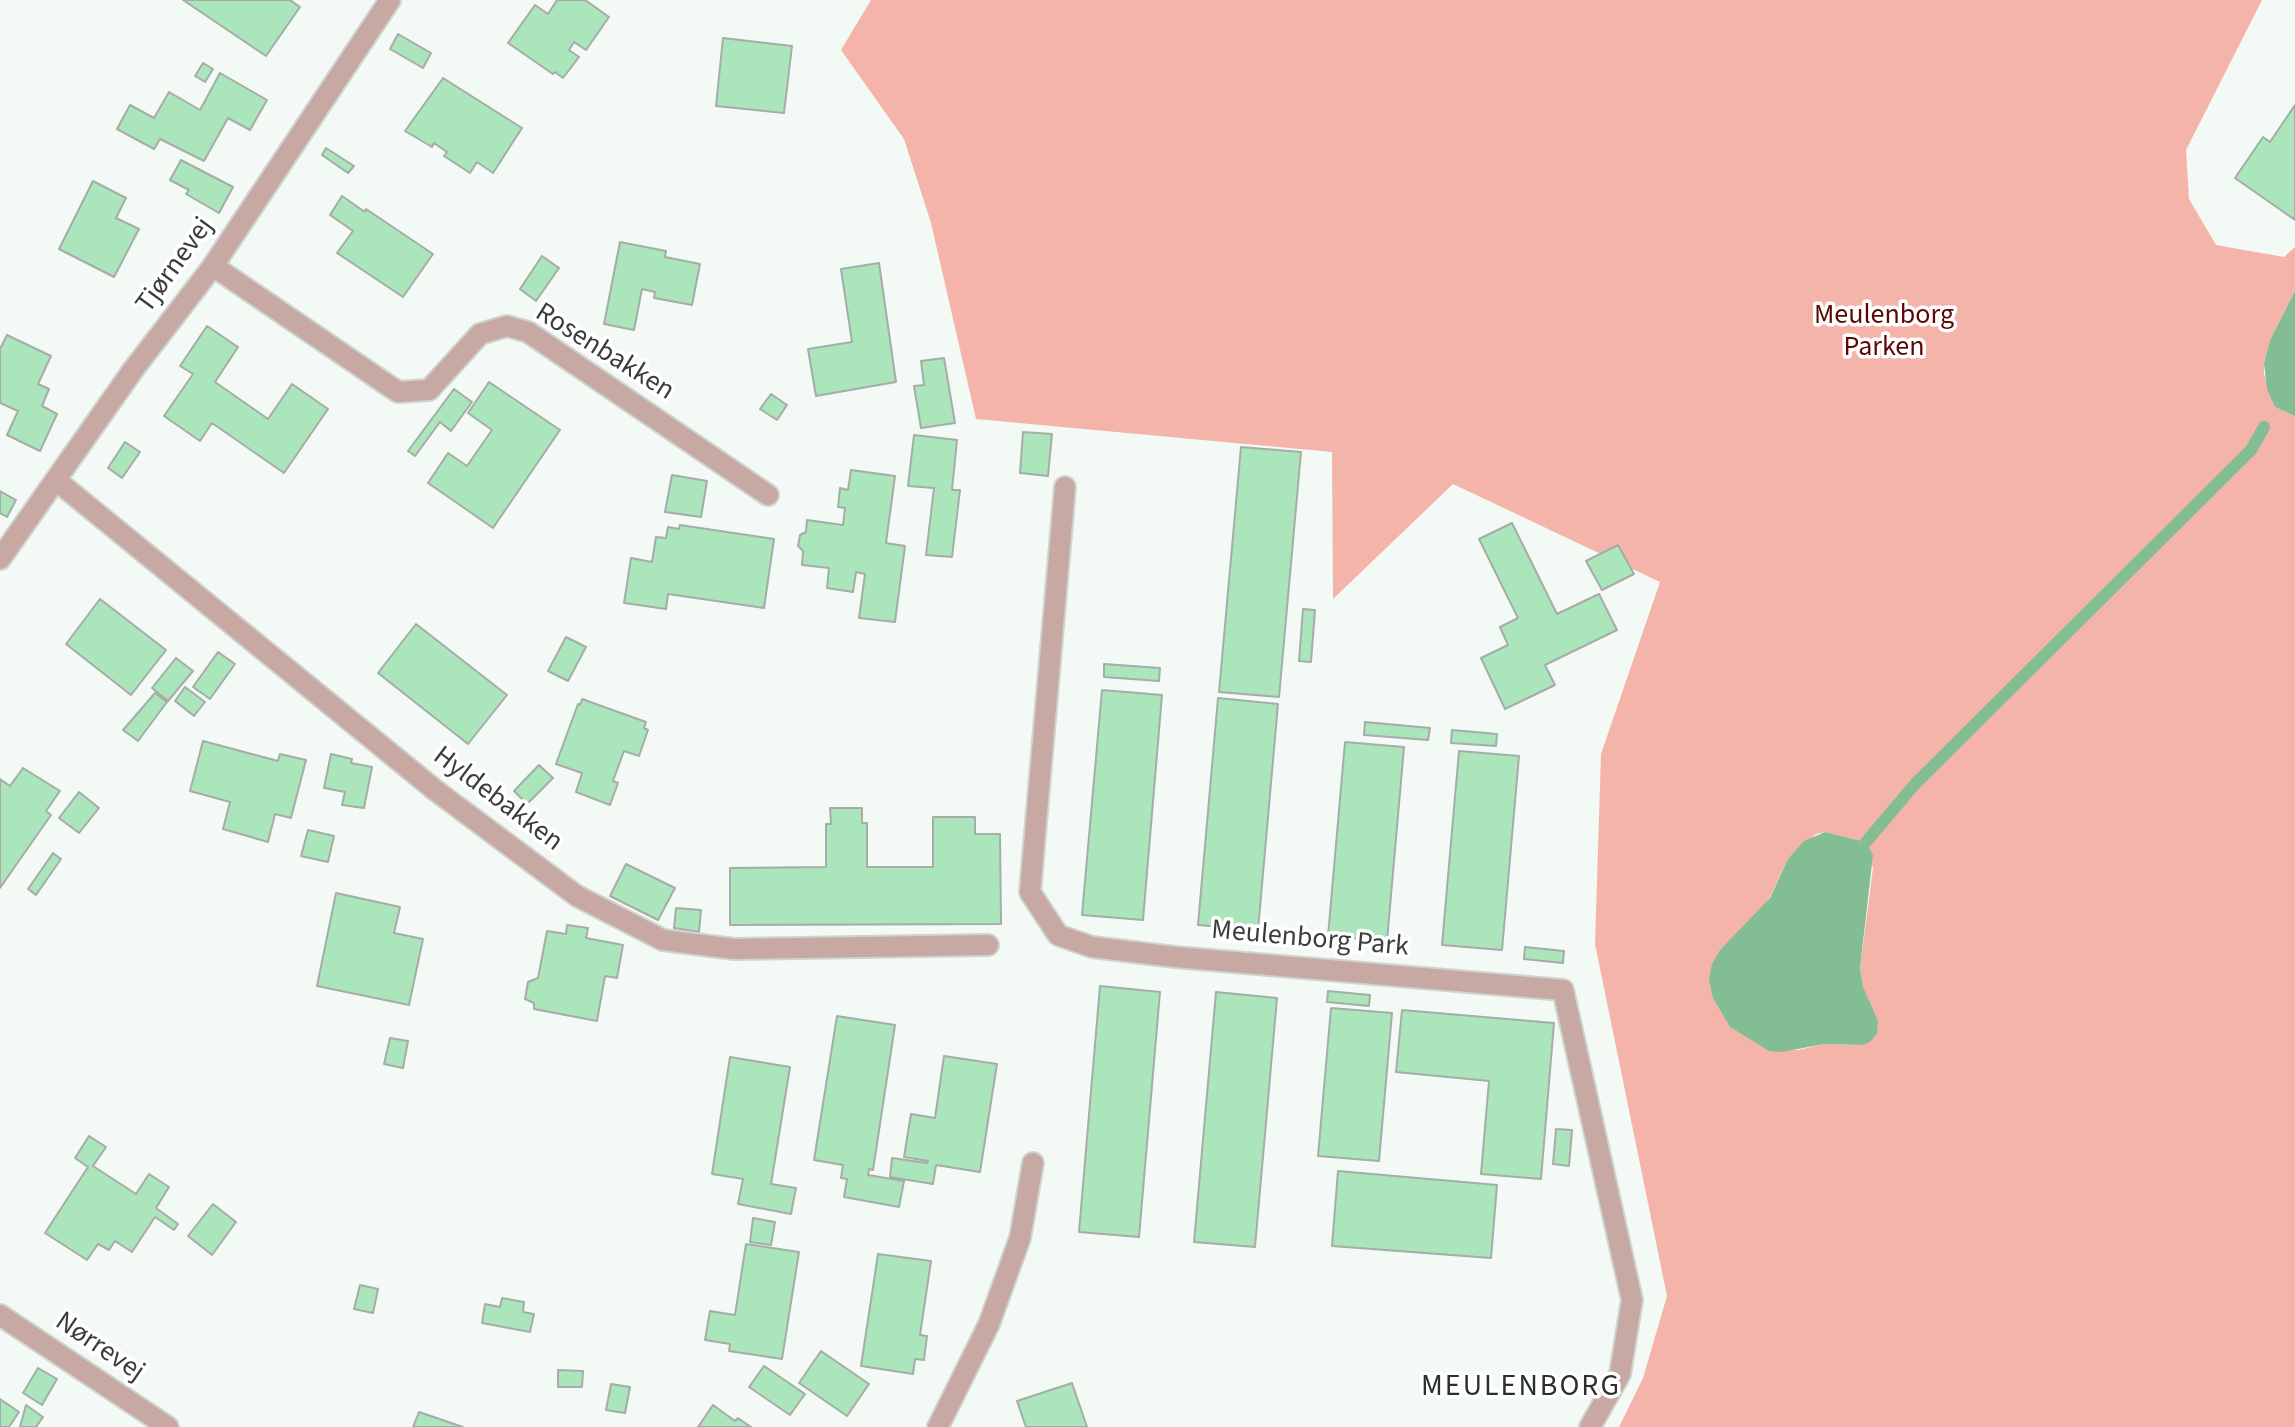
<!DOCTYPE html>
<meta charset="utf-8">
<style>
body{margin:0}
canvas{display:block;background:#f3f9f4}
</style>
<canvas width="2295" height="1427"></canvas>
<script>
const c = document.querySelector('canvas').getContext('2d');
c.lineJoin = 'round';
function fillPath(path, color) {
  c.fillStyle = color;
  c.fill(path, 'evenodd');
}
function shape(rows) {
  const path = new Path2D();
  for (const r of rows) {
    path.moveTo(r[0], r[1]);
    for (let i = 2; i < r.length; i += 2) path.lineTo(r[i], r[i + 1]);
  }
  return path;
}
function trace(path, color, width, dash) {
  c.strokeStyle = color;
  c.lineWidth = width;
  c.lineCap = dash ? 'butt' : 'round';
  c.setLineDash(dash || []);
  c.stroke(path);
}
function write(font, color, halo, rows, align = 'center') {
  c.font = font + ' "Source Sans 3",sans-serif';
  c.lineWidth = 7;
  c.setLineDash([]);
  c.textBaseline = 'middle';
  c.strokeStyle = halo;
  c.fillStyle = color;
  for (const [text, x, y, turn = 0] of rows) {
    c.save();
    c.translate(x, y);
    c.rotate((+turn || 0) * Math.PI / 180);
    c.textAlign = isNaN(turn) ? turn : align;
    if (halo) c.strokeText(text, 0, 0);
    c.fillText(text, 0, 0);
    c.restore();
  }
}
const green = shape([
 [871,0,2262,0,2186,150,2189,199,2216,245,2284,257,2295,247,2295,291,2270,340,2264,363,2264,374,2275,407,2295,416,2295,1427,1619,1427,1643,1378,1667,1296,1595,944,1601,754,1660,582,1453,484,1333,599,1332,452,976,419,931,223,904,139,841,50],
 [1825,832,1866,842,1873,868,1860,968,1863,987,1862,1045,1824,1044,1798,1050,1769,1050,1730,1027,1720,950,1762,909,1770,897,1788,859,1816,834]
]);
const water = shape([
 [2295,291,2295,416,2275,407,2267,389,2264,363,2270,340],
 [1825,832,1866,842,1873,855,1860,968,1863,987,1878,1021,1877,1034,1870,1042,1862,1045,1824,1044,1782,1052,1769,1051,1730,1027,1713,998,1709,980,1712,964,1720,950,1770,898,1788,859,1804,841]
]);
const stream = shape([
 [1866,842,1915,784,2251,450,2264,427]
]);
const building = shape([
 [183,0,290,0,300,7,266,56,183,0],
 [557,0,585,0,609,17,586,50,574,42,569,50,579,57,563,78,555,72,553,74,508,43,535,5,548,14,557,0],
 [398,34,431,53,423,68,390,49,398,34],
 [723,38,792,46,784,113,716,106,723,38],
 [203,63,213,69,205,82,195,76,203,63],
 [220,73,267,100,250,130,228,118,204,161,160,139,154,149,117,129,130,105,154,118,169,92,200,110,220,73],
 [443,78,522,128,493,173,477,162,470,173,444,156,447,152,434,143,432,147,405,131,443,78],
 [2295,105,2295,220,2235,178,2263,137,2270,142,2295,105],
 [326,148,354,166,348,173,322,155,326,148],
 [181,160,233,187,219,213,186,194,189,190,170,180,181,160],
 [93,181,126,198,116,218,139,229,114,277,59,249,93,181],
 [342,196,365,212,366,209,433,254,403,297,337,253,353,231,330,215,342,196],
 [620,242,666,251,665,257,700,264,692,305,654,298,655,292,642,289,634,330,604,324,620,242],
 [542,256,559,268,536,301,520,289,542,256],
 [879,263,896,382,816,396,808,349,852,342,841,269,879,263],
 [207,326,238,347,215,382,268,419,292,384,328,409,284,473,212,423,200,441,164,416,193,374,180,366,207,326],
 [7,335,51,356,38,384,49,389,42,406,57,414,40,451,7,435,18,411,0,403,0,349,7,335],
 [944,358,955,423,921,428,914,386,924,385,921,361,944,358],
 [489,382,560,430,493,528,428,483,448,453,467,466,492,430,468,413,489,382],
 [454,389,472,402,451,431,440,422,415,456,408,451,454,389],
 [771,394,787,405,777,420,760,409,771,394],
 [1023,432,1052,434,1048,476,1020,473,1023,432],
 [914,435,957,440,952,490,960,490,952,557,926,555,934,488,908,486,914,435],
 [125,442,140,452,122,478,108,468,125,442],
 [1241,447,1301,452,1279,697,1219,692,1241,447],
 [851,470,895,476,886,543,905,546,895,622,859,618,865,574,856,572,853,592,827,588,829,568,802,565,803,551,798,546,800,535,806,532,807,520,843,525,845,508,838,507,840,488,848,490,851,470],
 [672,475,707,481,701,517,665,512,672,475],
 [0,491,16,500,7,517,0,513,0,491],
 [1512,523,1557,614,1599,594,1617,630,1545,665,1555,685,1505,709,1481,658,1508,645,1500,627,1518,618,1479,539,1512,523],
 [680,525,774,539,764,608,668,594,666,609,624,603,631,558,652,562,656,537,666,538,668,527,679,529,680,525],
 [1618,545,1634,574,1602,590,1586,561,1618,545],
 [100,599,166,650,131,695,66,644,100,599],
 [1303,609,1315,610,1311,662,1299,661,1303,609],
 [416,624,507,695,468,744,378,673,416,624],
 [566,637,586,647,568,681,548,671,566,637],
 [218,652,235,664,210,699,193,687,218,652],
 [176,658,193,671,168,701,152,688,176,658],
 [1104,664,1160,668,1159,681,1104,677,1104,664],
 [185,687,205,702,194,716,175,701,185,687],
 [1102,690,1162,695,1143,920,1082,915,1102,690],
 [155,693,167,702,138,741,123,730,155,693],
 [1218,698,1278,704,1258,930,1198,925,1218,698],
 [582,699,646,722,644,728,648,730,639,756,624,751,613,781,618,783,610,805,576,792,582,773,556,764,578,704,580,705,582,699],
 [1365,722,1430,728,1428,740,1364,735,1365,722],
 [1452,730,1497,734,1496,746,1451,743,1452,730],
 [203,741,278,761,280,754,306,760,291,818,275,814,268,842,223,829,230,802,190,791,203,741],
 [1345,742,1404,747,1387,941,1328,936,1345,742],
 [1459,751,1519,756,1502,950,1442,945,1459,751],
 [331,754,352,759,351,763,372,767,364,808,342,805,345,792,324,788,331,754],
 [539,765,553,778,527,804,514,791,539,765],
 [23,768,60,791,46,811,51,815,0,888,0,779,10,786,23,768],
 [79,792,99,808,79,833,59,818,79,792],
 [830,808,862,808,862,823,867,823,867,867,933,867,933,817,975,817,975,834,1000,834,1001,924,730,925,730,868,826,867,826,824,831,824,830,808],
 [308,830,334,836,328,862,301,856,308,830],
 [53,853,61,859,36,895,28,889,53,853],
 [626,864,675,888,658,920,610,896,626,864],
 [336,893,400,907,394,933,423,939,409,1005,317,986,336,893],
 [676,908,701,910,699,932,674,928,676,908],
 [567,925,588,928,586,938,623,945,617,978,605,976,597,1021,534,1009,534,1003,525,999,528,982,538,978,547,931,566,934,567,925],
 [1525,947,1564,951,1563,963,1524,959,1525,947],
 [1100,986,1160,992,1139,1237,1079,1232,1100,986],
 [1328,991,1370,995,1369,1006,1327,1002,1328,991],
 [1216,992,1277,998,1255,1247,1194,1242,1216,992],
 [1331,1008,1392,1013,1379,1161,1318,1156,1331,1008],
 [1402,1010,1554,1023,1541,1179,1481,1174,1489,1081,1396,1072,1402,1010],
 [837,1016,895,1025,873,1170,869,1169,868,1175,904,1181,899,1207,844,1197,847,1179,841,1178,843,1165,814,1160,837,1016],
 [390,1038,408,1041,403,1068,384,1064,390,1038],
 [944,1056,997,1064,980,1172,936,1165,933,1184,890,1177,892,1158,927,1163,928,1161,904,1157,911,1114,935,1118,944,1056],
 [730,1057,790,1067,771,1184,796,1188,791,1214,738,1204,743,1179,712,1174,730,1057],
 [1556,1129,1572,1130,1569,1166,1553,1164,1556,1129],
 [89,1136,106,1147,93,1166,136,1194,149,1174,169,1187,156,1208,178,1224,174,1230,155,1217,132,1252,115,1241,109,1250,98,1244,87,1260,45,1233,88,1167,75,1158,89,1136],
 [1338,1171,1497,1185,1491,1258,1332,1246,1338,1171],
 [213,1204,236,1222,212,1255,188,1236,213,1204],
 [753,1218,775,1222,771,1245,750,1242,753,1218],
 [746,1244,799,1252,782,1359,729,1351,730,1344,705,1340,710,1311,735,1315,746,1244],
 [878,1254,931,1261,920,1335,927,1336,924,1360,915,1359,913,1374,861,1366,878,1254],
 [360,1285,378,1289,373,1313,354,1309,360,1285],
 [502,1298,524,1302,523,1312,534,1314,530,1332,482,1323,485,1304,500,1307,502,1298],
 [821,1351,869,1384,847,1416,799,1383,821,1351],
 [764,1366,805,1394,790,1415,749,1387,764,1366],
 [38,1368,57,1379,42,1405,23,1393,38,1368],
 [558,1370,583,1371,582,1387,558,1387,558,1370],
 [1072,1383,1087,1427,1026,1427,1017,1401,1072,1383],
 [611,1384,630,1387,625,1413,606,1410,611,1384],
 [0,1399,19,1412,9,1427,0,1427,0,1399],
 [26,1405,43,1417,36,1427,20,1427,26,1405],
 [713,1405,735,1421,738,1418,751,1427,698,1427,713,1405],
 [419,1412,463,1427,413,1427,419,1412]
]);
const minor = shape([
 [213,266,398,392,429,390,480,334,507,326,528,332,768,495],
 [57,481,435,790,577,896,663,940,734,949,988,945],
 [1065,487,1030,892,1058,935,1092,947,1175,957,1563,990,1632,1300,1620,1374,1590,1427],
 [0,559,133,370,213,266,390,0],
 [0,1315,168,1427],
 [938,1427,989,1324,1020,1238,1033,1163]
]);
const streetNames = [
 ["Tjørnevej",176,266,-54],
 ["Rosenbakken",604,353,32],
 ["Hyldebakken",497,800,37],
 ["Meulenborg Park",1310,940,5],
 ["Nørrevej",99,1348,34]
];
const parkNames = [
 ["Meulenborg",1884,317],
 ["Parken",1884,349]
];
const neighbourhoodNames = [
 ["MEULENBORG",1521,1388]
];
fillPath(green, '#f5b4a9');
fillPath(water, '#83bd93');
trace(stream, '#83bd93', 12);
fillPath(building, '#aae5bb');
trace(building, '#a6aca7', 2);
trace(minor, '#ced3cf', 24);
trace(minor, '#c8a8a2', 20);
write('28px', '#3a3d3b', '#fff', streetNames);
write('28px', '#5b0804', '#fff', parkNames);
c.letterSpacing = '2px';
write('30px', '#2a302c', '#fff', neighbourhoodNames);
c.letterSpacing = '0px';
</script>
